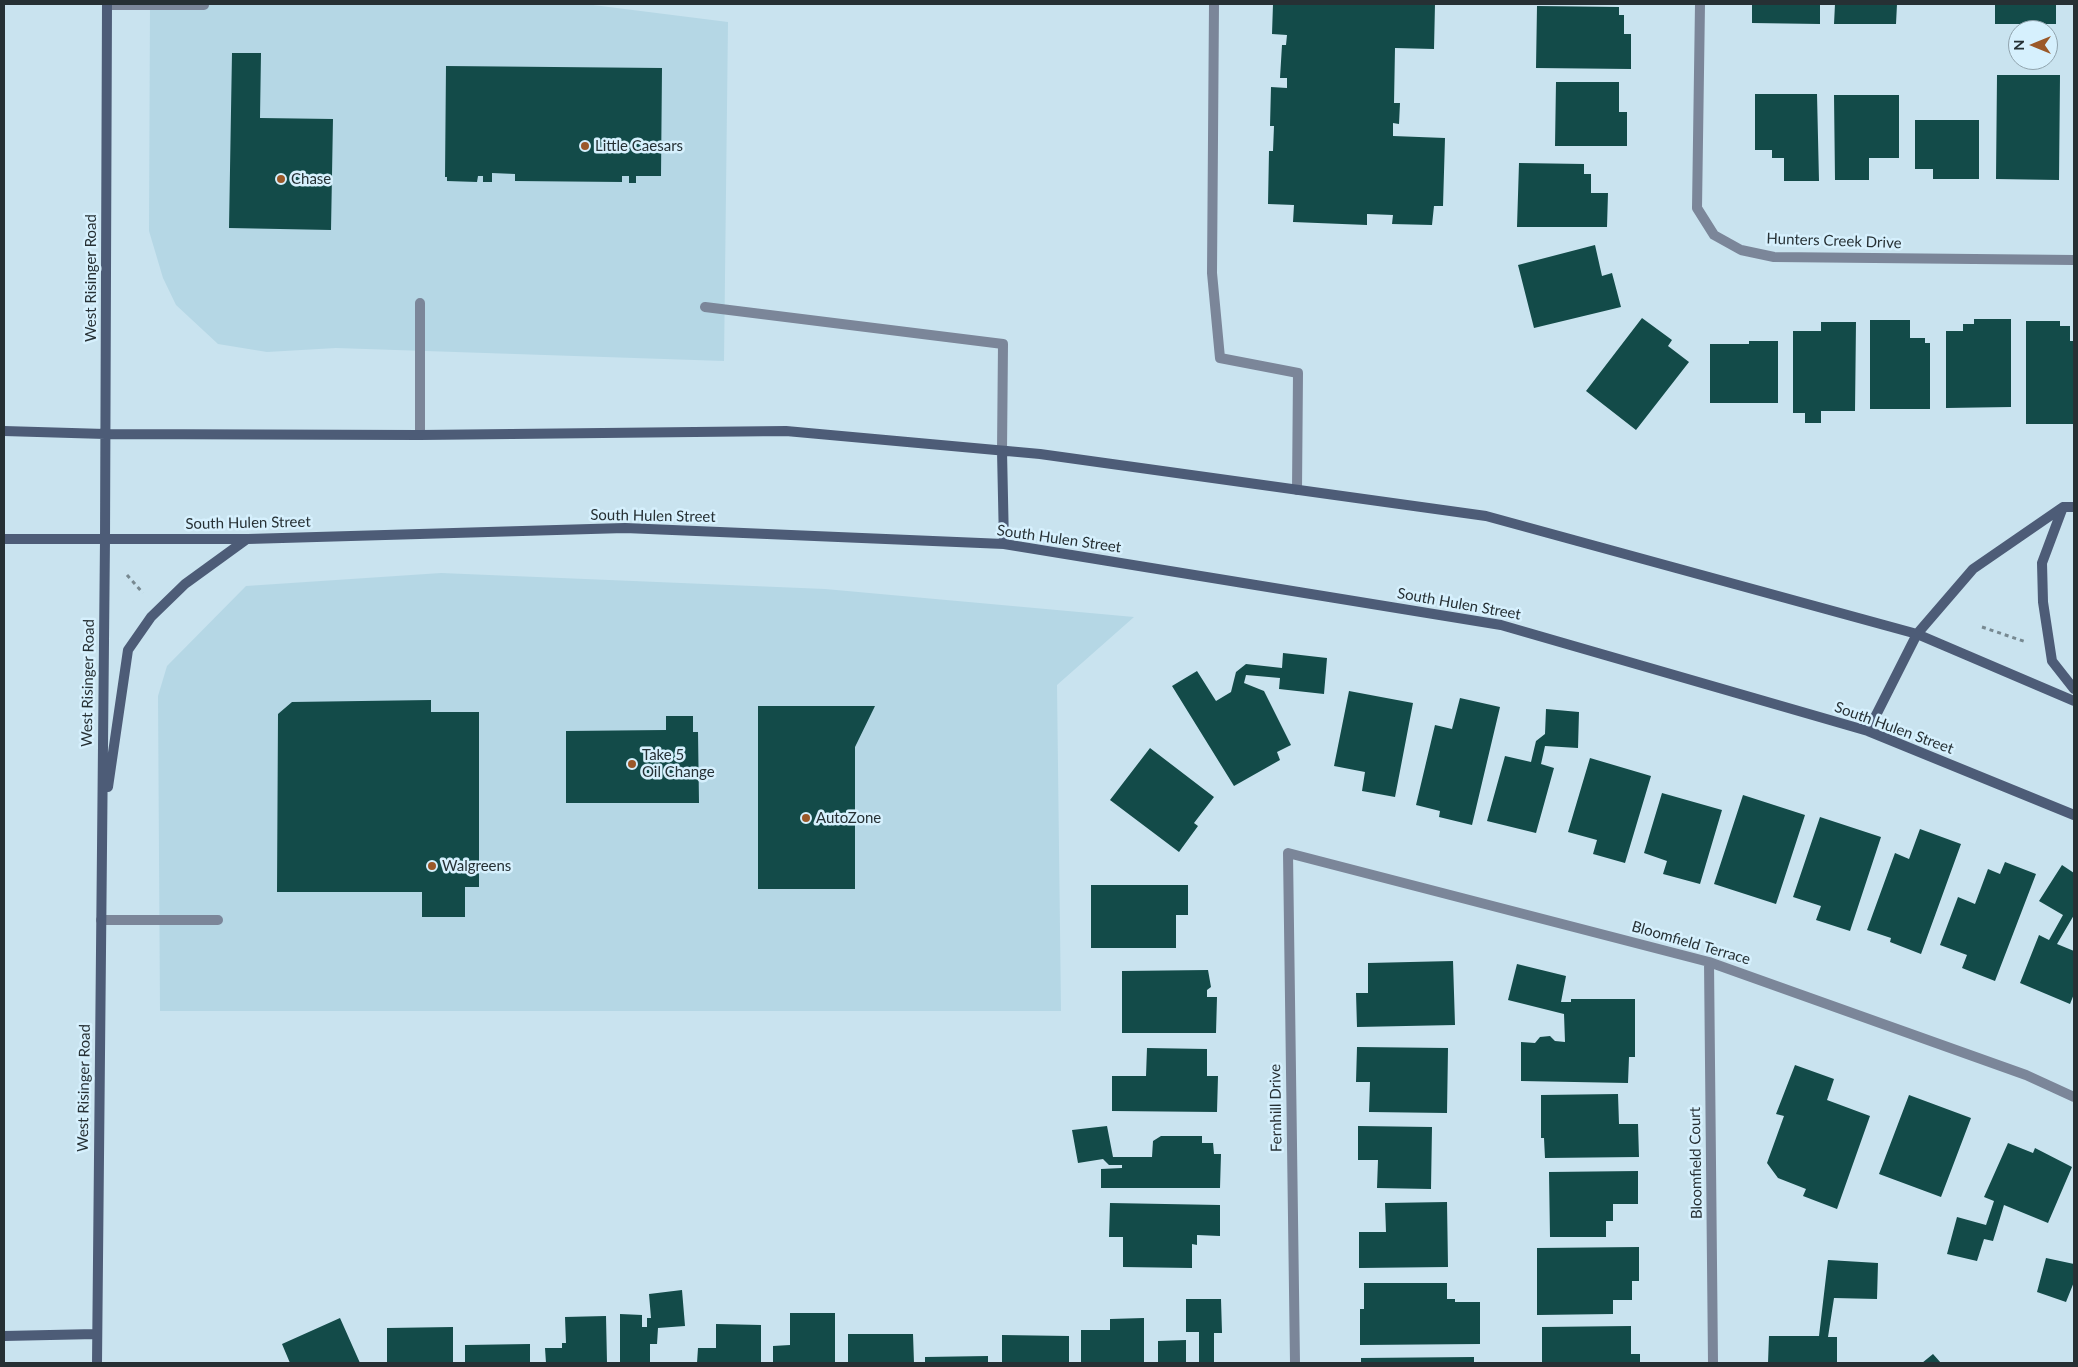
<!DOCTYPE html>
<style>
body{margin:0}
#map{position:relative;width:2078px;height:1367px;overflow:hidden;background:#c9e3ef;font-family:Lato,sans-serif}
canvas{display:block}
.frame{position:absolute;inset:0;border:5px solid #263034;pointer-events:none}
.north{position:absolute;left:2008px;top:20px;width:50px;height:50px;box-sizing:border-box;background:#d6f0fd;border:1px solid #90a3ad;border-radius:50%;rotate:270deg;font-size:14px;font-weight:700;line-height:20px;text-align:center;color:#263034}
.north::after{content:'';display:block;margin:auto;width:18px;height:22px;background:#9b5828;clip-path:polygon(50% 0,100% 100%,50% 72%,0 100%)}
</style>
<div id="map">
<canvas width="2078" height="1367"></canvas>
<div class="frame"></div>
<div class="north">N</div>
</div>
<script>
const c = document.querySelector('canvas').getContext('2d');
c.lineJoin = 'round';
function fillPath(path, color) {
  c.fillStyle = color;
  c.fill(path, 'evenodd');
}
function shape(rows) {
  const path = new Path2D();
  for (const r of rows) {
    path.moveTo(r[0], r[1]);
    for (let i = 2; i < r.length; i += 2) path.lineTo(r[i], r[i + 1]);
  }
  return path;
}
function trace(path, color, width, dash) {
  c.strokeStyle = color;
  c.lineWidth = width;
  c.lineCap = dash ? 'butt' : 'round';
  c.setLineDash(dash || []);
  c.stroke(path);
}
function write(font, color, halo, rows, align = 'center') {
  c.font = font + ' Lato,sans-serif';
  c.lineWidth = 5;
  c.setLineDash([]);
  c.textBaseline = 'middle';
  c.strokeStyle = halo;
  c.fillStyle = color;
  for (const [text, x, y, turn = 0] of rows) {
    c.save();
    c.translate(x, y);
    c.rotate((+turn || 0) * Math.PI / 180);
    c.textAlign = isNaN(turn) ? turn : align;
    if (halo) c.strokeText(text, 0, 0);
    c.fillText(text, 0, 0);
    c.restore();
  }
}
const built = shape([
 [150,4,585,4,728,22,724,361,336,348,267,352,218,344,176,305,163,278,149,231],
 [441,573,825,589,1134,617,1057,685,1061,1011,160,1011,158,696,167,666,246,586]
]);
const building = shape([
 [1273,4,1435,4,1434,49,1395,48,1394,103,1400,103,1399,124,1393,123,1393,136,1445,138,1443,206,1434,206,1432,225,1392,224,1393,215,1367,214,1367,225,1293,222,1294,205,1268,204,1269,151,1273,151,1274,126,1270,126,1271,87,1287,88,1287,78,1280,78,1282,45,1286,45,1287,35,1272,34],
 [1752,4,1820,4,1820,24,1752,23],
 [1835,4,1897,4,1896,24,1834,24],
 [1995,4,2056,4,2056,24,1995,24],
 [1537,6,1619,7,1619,15,1624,15,1624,34,1631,34,1631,69,1536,68],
 [232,53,261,53,260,118,333,119,331,230,229,228],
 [446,66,662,68,661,176,636,176,636,183,629,183,629,176,622,176,622,182,515,181,515,174,492,173,492,182,483,182,483,176,478,176,477,182,447,181,447,177,445,177],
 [1997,75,2060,75,2059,180,1996,179],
 [1556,82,1619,82,1619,112,1627,112,1627,146,1555,146],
 [1755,94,1817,94,1819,181,1784,181,1784,158,1772,158,1772,150,1755,150],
 [1834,95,1899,95,1899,158,1869,158,1869,180,1835,180],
 [1915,120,1979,120,1979,179,1933,179,1933,169,1915,169],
 [1519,163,1584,164,1584,174,1591,174,1591,193,1608,193,1607,227,1517,227],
 [1595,245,1602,276,1612,273,1621,307,1534,328,1518,265],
 [1642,318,1672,340,1668,346,1689,362,1636,430,1586,391],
 [1974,319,2011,319,2011,407,1946,408,1946,331,1963,331,1963,324,1974,324],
 [1870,320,1910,320,1910,338,1925,338,1925,343,1930,343,1930,409,1870,409],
 [2026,321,2060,321,2060,326,2070,326,2070,341,2074,341,2074,424,2026,424],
 [1821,322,1856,322,1855,411,1821,411,1821,423,1805,423,1805,413,1793,413,1793,331,1821,331],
 [1749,341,1778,341,1778,403,1710,403,1710,344,1749,344],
 [1283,653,1327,658,1324,694,1279,689,1280,678,1246,675,1244,683,1264,691,1291,745,1277,752,1280,760,1234,786,1172,686,1197,671,1216,701,1231,692,1236,672,1246,664,1282,668],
 [1349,691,1413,703,1395,797,1362,791,1365,772,1334,766],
 [1460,698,1500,707,1472,825,1439,817,1440,811,1416,805,1435,725,1452,729],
 [431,700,431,712,479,712,479,887,465,887,465,917,422,917,422,892,277,892,278,714,292,702],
 [758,706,875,706,855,747,855,889,758,889],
 [1546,709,1579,712,1578,748,1545,746,1541,764,1554,768,1536,833,1487,821,1505,756,1531,762,1536,741,1545,734],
 [666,716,693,716,693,732,698,732,699,803,566,803,566,731,666,730],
 [1150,748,1214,797,1194,823,1198,826,1179,852,1110,800],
 [1590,758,1651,776,1625,863,1593,854,1597,840,1568,832],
 [1662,793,1722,810,1700,884,1663,874,1667,861,1644,853],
 [1743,795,1805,815,1776,904,1714,884],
 [1820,817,1881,837,1850,931,1816,920,1821,906,1793,897],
 [1920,829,1961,844,1921,954,1890,942,1891,938,1867,930,1895,853,1909,859],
 [2005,862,2036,874,1995,981,1962,968,1967,955,1940,945,1958,897,1975,904,1988,869,2000,874],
 [2062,865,2074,873,2074,915,2057,944,2074,951,2074,994,2070,1004,2020,983,2039,935,2049,940,2063,915,2039,901],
 [1091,885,1188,885,1188,915,1176,915,1176,948,1091,948],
 [1453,961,1455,1025,1357,1027,1356,993,1368,993,1368,963],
 [1517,964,1566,976,1561,1002,1571,1002,1571,999,1635,999,1635,1057,1629,1057,1628,1083,1521,1081,1521,1042,1535,1043,1540,1037,1550,1036,1555,1041,1565,1042,1564,1014,1508,1000],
 [1208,970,1211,987,1207,990,1207,997,1217,997,1216,1033,1122,1033,1122,971],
 [1357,1047,1448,1048,1447,1113,1369,1112,1370,1082,1356,1082],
 [1147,1048,1207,1049,1207,1076,1218,1076,1217,1112,1112,1111,1112,1076,1146,1076],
 [1795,1065,1834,1079,1827,1100,1870,1116,1837,1209,1803,1196,1806,1189,1778,1178,1767,1163,1784,1116,1776,1114],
 [1618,1094,1619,1124,1638,1124,1639,1157,1545,1158,1544,1138,1541,1138,1541,1095],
 [1909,1095,1971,1118,1941,1197,1879,1174],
 [1107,1126,1113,1157,1152,1157,1153,1141,1161,1136,1202,1136,1202,1143,1213,1143,1214,1154,1221,1154,1220,1188,1101,1188,1101,1169,1122,1168,1122,1165,1109,1165,1103,1159,1078,1163,1072,1130],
 [1358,1126,1432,1127,1431,1189,1377,1188,1378,1160,1358,1160],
 [2008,1143,2033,1153,2035,1148,2072,1167,2048,1223,2004,1205,1993,1241,1984,1239,1977,1261,1947,1254,1957,1217,1986,1225,1994,1201,1984,1197],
 [1638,1171,1638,1204,1613,1204,1613,1221,1606,1221,1606,1237,1550,1237,1549,1172],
 [1447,1202,1448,1267,1359,1268,1359,1232,1386,1232,1385,1203],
 [1110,1203,1220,1205,1220,1236,1197,1235,1197,1245,1192,1244,1192,1268,1123,1267,1123,1237,1109,1237],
 [1639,1247,1639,1281,1632,1281,1632,1300,1613,1300,1613,1314,1537,1315,1537,1248],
 [2046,1258,2074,1264,2074,1282,2066,1302,2037,1292],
 [1828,1260,1878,1263,1877,1299,1834,1298,1828,1337,1837,1337,1837,1363,1768,1363,1769,1336,1819,1336],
 [1364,1283,1447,1283,1447,1299,1455,1299,1455,1302,1480,1302,1480,1344,1360,1345,1360,1309,1364,1309],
 [682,1290,685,1326,658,1328,657,1344,650,1344,650,1363,620,1363,620,1314,642,1315,642,1327,647,1327,647,1318,651,1318,649,1294],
 [1186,1299,1221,1299,1222,1333,1214,1333,1214,1363,1199,1363,1199,1332,1186,1332],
 [790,1313,835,1313,835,1363,773,1363,773,1346,790,1345],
 [606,1316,607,1363,546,1363,545,1348,562,1348,562,1343,566,1343,565,1317],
 [340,1318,360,1363,290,1363,282,1344],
 [1144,1318,1144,1363,1081,1363,1081,1330,1110,1330,1110,1319],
 [716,1324,761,1325,761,1363,697,1363,698,1348,716,1348],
 [1631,1326,1631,1354,1640,1354,1640,1363,1542,1363,1542,1327],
 [453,1327,453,1363,387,1363,387,1328],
 [848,1334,913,1334,914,1363,848,1363],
 [1002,1335,1069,1336,1069,1363,1002,1363],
 [1186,1340,1186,1363,1158,1363,1158,1341],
 [530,1344,530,1363,465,1363,465,1345],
 [1933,1354,1941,1363,1922,1363],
 [988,1356,988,1363,925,1363,925,1357],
 [1474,1357,1474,1363,1361,1363,1361,1358]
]);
const path = shape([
 [127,575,143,593],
 [1982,627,2026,642]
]);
const lane = shape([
 [1214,4,1212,273,1220,358,1298,373,1297,490],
 [107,5,204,5],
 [420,303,420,435],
 [705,307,1003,344,1002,451],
 [101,920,218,920]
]);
const street = shape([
 [1700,4,1697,208,1714,235,1741,250,1774,257,2074,260],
 [1709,962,1713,1363],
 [1295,1363,1288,853,1709,962,2026,1075,2074,1097]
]);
const secondary = shape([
 [4,431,105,434,420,435,786,431,1040,454,1486,516,1917,634,2074,701],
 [1002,451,1004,544],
 [2063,507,2042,563,2043,602,2052,661,2074,689],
 [4,539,248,539,625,528,1004,544,1501,625,1868,731,2074,815],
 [1868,731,1917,634,1973,569,2063,507,2074,507],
 [108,787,128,650,151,617,185,584,247,539],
 [4,1336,96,1334],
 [97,1363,105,539,107,4]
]);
const markers = [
 [585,146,5,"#9b5828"],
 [281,179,5,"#9b5828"],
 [632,764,5,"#9b5828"],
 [806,818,5,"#9b5828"],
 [432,866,5,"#9b5828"]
];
const poiNames = [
 ["Little Caesars",595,146],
 ["Chase",291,179],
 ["Take 5",642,755],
 ["Oil Change",642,772],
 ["AutoZone",816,818],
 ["Walgreens",442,866]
];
const streetNames = [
 ["Hunters Creek Drive",1834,241,2],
 ["West Risinger Road",91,278,-90],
 ["South Hulen Street",653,516,1],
 ["South Hulen Street",248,523,-1],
 ["South Hulen Street",1059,539,8],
 ["South Hulen Street",1459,604,10],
 ["West Risinger Road",88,683,-89],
 ["South Hulen Street",1894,728,20],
 ["Bloomfield Terrace",1691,943,16],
 ["West Risinger Road",84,1088,-89],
 ["Fernhill Drive",1276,1108,-91],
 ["Bloomfield Court",1696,1163,-91]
];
fillPath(built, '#b5d7e5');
fillPath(building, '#134b49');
trace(path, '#778991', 3, [4, 4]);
trace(lane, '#7b8699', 10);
trace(street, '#7b8699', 10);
trace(secondary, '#4d5c77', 10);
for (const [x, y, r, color] of markers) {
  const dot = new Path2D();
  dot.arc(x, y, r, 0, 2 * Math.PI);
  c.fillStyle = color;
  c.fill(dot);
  trace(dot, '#d6f0fd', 2);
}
write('15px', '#263034', '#d6f0fd', poiNames, 'left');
write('15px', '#263034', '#d6f0fd', streetNames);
</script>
